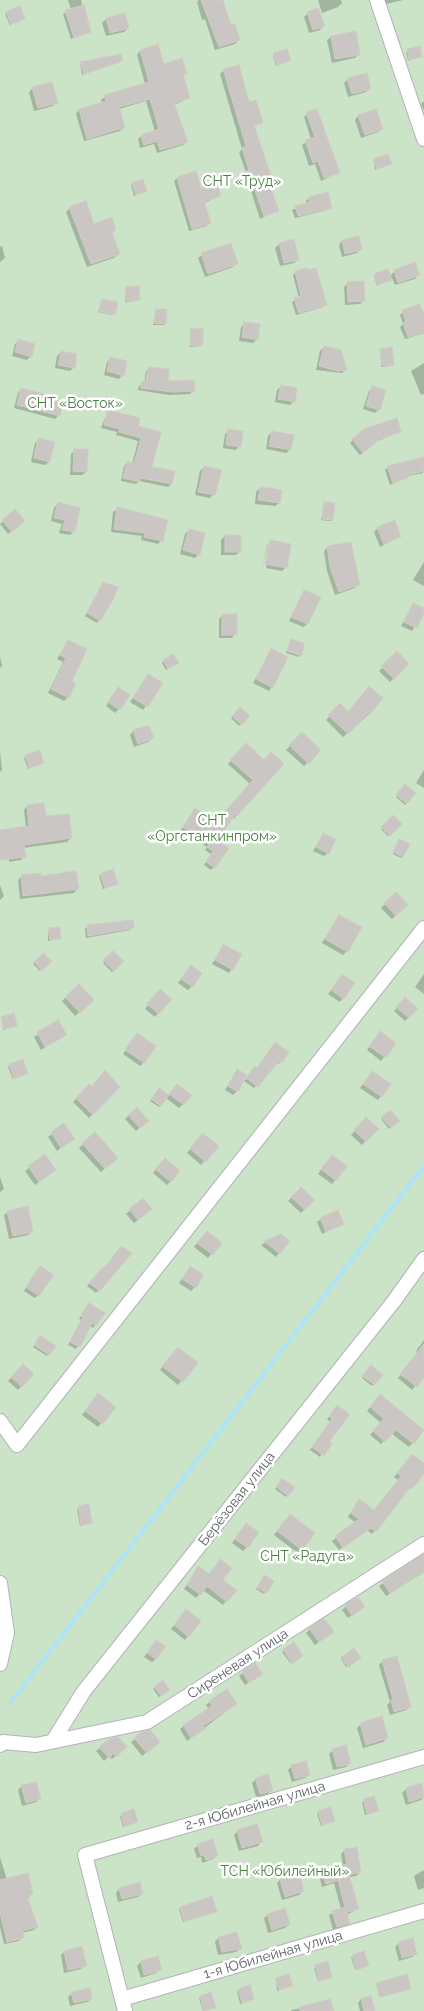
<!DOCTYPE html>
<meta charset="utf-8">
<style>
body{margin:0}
canvas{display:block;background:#eeebe6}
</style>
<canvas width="424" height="2011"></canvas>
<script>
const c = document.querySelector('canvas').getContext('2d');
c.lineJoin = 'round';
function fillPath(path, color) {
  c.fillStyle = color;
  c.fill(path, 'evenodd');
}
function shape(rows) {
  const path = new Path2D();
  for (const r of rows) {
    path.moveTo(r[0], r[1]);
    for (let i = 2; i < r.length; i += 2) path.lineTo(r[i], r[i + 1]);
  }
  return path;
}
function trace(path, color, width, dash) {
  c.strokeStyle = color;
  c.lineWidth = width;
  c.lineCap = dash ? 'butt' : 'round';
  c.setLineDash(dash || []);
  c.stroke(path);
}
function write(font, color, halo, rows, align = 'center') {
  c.font = font + ' Raleway,sans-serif';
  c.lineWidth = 5;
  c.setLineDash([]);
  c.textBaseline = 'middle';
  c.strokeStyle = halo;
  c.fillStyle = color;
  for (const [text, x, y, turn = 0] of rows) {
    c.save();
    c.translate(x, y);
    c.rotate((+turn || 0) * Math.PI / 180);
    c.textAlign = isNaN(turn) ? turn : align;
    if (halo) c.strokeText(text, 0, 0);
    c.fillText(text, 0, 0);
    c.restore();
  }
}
const green = shape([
 [0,0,424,0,424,2011,0,2011]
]);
const shadow = shape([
 [68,0,81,0,89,32,71,39,63,14,71,10],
 [199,0,222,0,230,27,239,40,235,44,215,50,205,19,202,20,197,2],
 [318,0,341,0,342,3,338,7,322,13],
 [384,0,403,0,386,4],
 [7,13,22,20,10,25,5,14],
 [308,13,323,26,320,30,309,33,304,17],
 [124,14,128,28,124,32,106,36,102,23,106,19],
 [331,37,359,54,355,58,332,63,327,40],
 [157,46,163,65,185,73,182,76,189,98,174,105,187,141,183,145,157,153,154,144,140,148,138,139,142,136,155,132,146,101,119,109,124,127,120,131,84,141,76,114,79,110,102,104,101,100,105,97,145,84,137,55,140,51],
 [419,48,421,56,408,61,406,52],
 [274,55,290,60,276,66,273,56],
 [120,56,120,62,82,75,80,63],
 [224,70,261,122,253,127,270,175,267,179,277,210,260,219,249,185,240,188,237,178,246,172,239,153,242,149,220,74],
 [348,79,370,88,366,92,348,97,344,83],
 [33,88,56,102,53,106,34,111,29,92],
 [424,101,424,111,421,104],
 [376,111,382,129,378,132,361,138,355,120,358,116],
 [307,114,339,172,321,181,315,164,309,166,302,145,311,139,304,117],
 [374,160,390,164,375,170],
 [177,178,219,196,204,203,210,223,206,226,189,231,174,181],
 [132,184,146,191,134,196,131,185],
 [309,198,330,207,327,210,295,218,292,210,306,204,306,201],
 [70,208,93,225,115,230,111,234,118,254,114,258,87,267,66,212],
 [293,241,298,259,294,263,280,266,275,248,279,244],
 [342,241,361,249,357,253,342,257,339,245],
 [2,246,5,258,0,262,0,247],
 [202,255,236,263,233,267,205,277,198,258],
 [395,271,418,275,415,279,395,285,392,278,377,286,374,276,375,275,389,277],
 [296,272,326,304,323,307,296,315,292,302,299,298,293,275],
 [348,283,363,301,360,304,345,305,344,287],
 [126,288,138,299,137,301,125,302],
 [102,300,114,314,112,315,98,312],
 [156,310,165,324,164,325,153,325],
 [403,312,424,317,424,333,405,339,400,327,403,324,400,315],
 [245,323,257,339,253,343,239,341,241,327],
 [191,330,202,345,201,346,190,347],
 [19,341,31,356,27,360,12,356,15,344],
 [324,347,345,370,342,373,316,370,320,351],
 [381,350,392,365,391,366,381,367],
 [61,352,74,367,70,371,55,368,57,356],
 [111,358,122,375,119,379,104,375,107,362],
 [424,363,424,394,421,395,411,371],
 [149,368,166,382,193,391,190,394,169,395,138,390,139,386,144,383,146,371],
 [281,387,294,401,290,405,275,402,277,390],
 [373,388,379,409,375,413,363,409,369,391],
 [21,389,41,399,59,415,55,419,14,408,18,393],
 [108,411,137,427,160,433,151,468,171,484,168,487,139,481,136,484,121,481,124,466,127,463,132,464,138,441,116,435,117,432,101,428],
 [229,431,239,446,236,450,223,448,225,434],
 [400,431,376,442,360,455,350,443,353,440],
 [272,432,290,450,286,453,266,449,268,436],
 [39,440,49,462,45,465,31,462,35,443],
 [75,450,86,472,82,475,70,475,71,454],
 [424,463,423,473,408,476,390,485,385,470,388,467],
 [204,467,214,494,210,498,195,495,200,471],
 [260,488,279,503,275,506,255,504,256,492],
 [324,503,332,520,330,521,321,520],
 [58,504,73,532,70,535,59,533,62,524,51,521,54,508],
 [117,509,162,540,158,544,141,540,142,536,111,532,113,512],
 [13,513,19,525,8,534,0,524],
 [378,528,400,536,380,547,374,532],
 [189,530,199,554,195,558,180,554,185,534],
 [225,536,240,551,236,555,221,555,221,540],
 [270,542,285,568,282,571,266,568,270,544,268,544,262,568,267,545],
 [327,548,358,584,355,588,335,595,327,571,324,551],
 [424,562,424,586,413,580],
 [103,583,99,620,97,623,85,616],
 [304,591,307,624,303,627,289,621],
 [414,604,424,611,412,631,401,626],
 [223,615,235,634,232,638,219,638,219,619],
 [291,640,303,644,299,657,286,653],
 [68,641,70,681,68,697,64,701,48,693,63,662,57,659],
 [271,650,272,687,269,691,253,683],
 [397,653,408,664,390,682,379,671],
 [173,655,176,664,166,670,162,663],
 [0,656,2,666,0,668],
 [148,675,161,684,143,710,130,702],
 [114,693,119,709,115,713,106,706],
 [381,698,369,714,343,737,326,720,340,705,348,713],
 [240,709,248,716,239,726,231,718],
 [148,727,152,738,148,742,134,747,130,735,133,731],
 [302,733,320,750,304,766,286,750],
 [246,744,264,761,282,764,236,816,233,819,232,817,216,841,214,867,211,870,204,865,211,854,205,850,207,847,181,830,192,813,213,821,219,819,250,784,228,764],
 [0,751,2,770,0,772],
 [26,756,43,763,28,769,24,758],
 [424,770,424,788,416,783],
 [405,786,414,793,405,805,396,797],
 [27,806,71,838,67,842,23,848,24,856,21,860,9,862,8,850,0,851,0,830,26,828,24,810],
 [393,817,400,824,388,836,381,829],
 [323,834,328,853,324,856,313,851],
 [398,842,402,856,401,858,393,854],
 [100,875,117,884,103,889,99,876],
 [22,876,40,878,77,889,74,893,20,899,18,880],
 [0,885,4,896,0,900],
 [396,894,406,905,392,919,381,908],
 [339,916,347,951,343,955,322,943],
 [88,926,133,927,130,930,86,938,85,929],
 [48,929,60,938,48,941],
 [224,946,232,969,229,973,212,964],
 [113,952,123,961,112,972,103,963],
 [43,955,50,961,40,971,33,964],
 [191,967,192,986,188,990,178,983],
 [424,974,424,994,415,987],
 [342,976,343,998,340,1002,328,994],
 [79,985,92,1000,75,1016,62,1001],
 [156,994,158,1013,155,1017,145,1009],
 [405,999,416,1009,405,1021,394,1011],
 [2,1018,16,1025,3,1030],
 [58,1022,65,1034,41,1050,34,1037],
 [137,1034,144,1062,140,1066,123,1054],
 [377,1037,395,1043,381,1061,367,1050],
 [275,1043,281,1062,278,1064,275,1063,254,1088,244,1081,257,1069],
 [10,1065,25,1075,13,1079,8,1067],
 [237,1071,237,1091,233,1095,225,1090],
 [372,1072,390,1084,378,1100,360,1088],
 [89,1086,91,1088,118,1087,89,1118,73,1102],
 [173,1089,183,1104,179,1108,166,1098,159,1107,150,1101,157,1091,168,1096],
 [390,1111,398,1121,389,1129,381,1119],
 [129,1115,144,1124,136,1131,125,1119],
 [366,1119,377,1129,362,1145,351,1135],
 [64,1125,69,1142,57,1151,48,1137],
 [95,1133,117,1157,101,1172,79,1148],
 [199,1138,217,1146,201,1165,187,1153],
 [45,1156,55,1170,35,1185,25,1171],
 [328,1160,346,1167,332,1184,318,1174],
 [161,1163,179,1172,167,1185,153,1173],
 [0,1177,4,1189,0,1192],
 [301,1188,313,1200,301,1213,288,1201],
 [143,1199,147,1213,134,1223,126,1214],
 [8,1212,32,1231,28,1235,9,1239,4,1215],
 [321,1219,342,1224,322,1234,317,1222],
 [281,1235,279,1253,276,1257,261,1245],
 [203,1236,220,1244,208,1258,194,1247],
 [130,1254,96,1293,87,1286,100,1271],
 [190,1267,195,1287,191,1291,179,1283],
 [37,1271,38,1295,35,1298,24,1291],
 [89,1304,95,1325,93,1328,90,1326,76,1349,68,1345,81,1320,79,1319],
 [39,1338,48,1354,47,1356,33,1347],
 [424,1340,423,1377,412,1390,398,1378,418,1353,416,1351],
 [174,1352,196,1363,178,1385,160,1370],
 [23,1365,32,1374,18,1390,8,1381],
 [371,1367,381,1375,372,1386,362,1378],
 [94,1399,114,1407,98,1427,82,1415],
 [377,1399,423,1430,409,1447,391,1433,381,1444,370,1435,381,1423,367,1411],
 [335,1409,327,1442,320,1457,310,1450,330,1422,327,1419],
 [409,1459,424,1465,424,1471,413,1486,410,1489,408,1488,372,1534,367,1530,339,1550,332,1541,356,1523,348,1517,356,1504,374,1512,398,1480,394,1477],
 [281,1481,287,1495,286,1497,275,1489],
 [88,1506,91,1522,80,1526,77,1509],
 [286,1520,301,1549,298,1553,274,1535],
 [242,1529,247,1547,243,1551,232,1543],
 [424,1556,424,1572,386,1596,379,1586],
 [198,1568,208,1575,221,1580,226,1601,223,1605,203,1590,196,1598,184,1589],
 [263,1578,272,1581,264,1594,256,1589],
 [346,1606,363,1607,348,1618,342,1610],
 [182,1615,188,1636,185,1640,171,1629],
 [310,1629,332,1632,315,1645,306,1633],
 [153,1645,156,1659,152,1662,144,1657],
 [284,1650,300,1658,291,1664,282,1652],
 [342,1658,358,1660,346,1667,341,1659],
 [383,1661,410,1707,406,1710,390,1715,387,1705,390,1702,379,1665],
 [255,1664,257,1677,245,1685,239,1676],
 [155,1688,166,1692,159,1697,153,1689],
 [210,1702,236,1704,187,1741,180,1729,209,1709,206,1705],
 [361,1724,387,1738,383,1742,363,1748,357,1728],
 [135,1739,155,1745,142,1756,131,1742],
 [100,1748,122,1751,112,1759,109,1756,104,1761,96,1751],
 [333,1750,350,1763,346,1767,333,1770,329,1754],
 [292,1766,308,1775,305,1778,292,1782,288,1770],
 [256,1779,271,1790,268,1794,256,1797,252,1783],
 [421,1785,424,1797,421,1800,406,1805,402,1793,406,1789],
 [22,1786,39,1799,36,1802,22,1806,18,1790],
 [373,1798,376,1812,365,1815,362,1802],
 [133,1811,135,1823,123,1827,120,1816],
 [319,1813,334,1821,321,1826,317,1814],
 [238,1831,261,1842,258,1846,239,1851,234,1835],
 [198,1845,217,1856,213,1859,202,1863,201,1857,197,1858,194,1849],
 [345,1850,360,1872,356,1876,349,1877,358,1909,346,1915,348,1923,345,1927,333,1930,329,1915,341,1909,334,1883,322,1887,319,1875,323,1871,343,1866,341,1854],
 [0,1857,7,1880,32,1894,27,1898,37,1927,34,1930,21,1933,22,1938,19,1941,4,1944,0,1927],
 [424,1870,424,1888,418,1890,414,1876],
 [280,1880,303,1891,299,1895,282,1900,277,1883],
 [139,1884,142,1893,138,1897,118,1902,116,1893,119,1889],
 [181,1908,216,1912,183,1922,179,1909],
 [268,1915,289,1924,285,1928,268,1933,264,1918],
 [236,1933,240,1949,236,1952,218,1955,215,1942,218,1938],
 [412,1940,416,1953,412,1957,399,1961,395,1947,398,1944],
 [64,1952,85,1965,81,1969,64,1973,61,1955],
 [353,1956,367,1966,355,1970,351,1957],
 [157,1958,160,1969,156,1973,141,1978,137,1966,141,1962],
 [327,1963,329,1978,318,1981,314,1968],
 [276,1979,291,1986,277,1991],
 [377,1984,408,1990,379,1997],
 [249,1987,253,1999,240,2004,237,1991],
 [72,1993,91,1999,87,2002,70,2006,68,1997],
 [201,1997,214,2008,203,2011,199,1998],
 [361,1999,374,2011,360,2011,358,2003],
 [330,2001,332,2011,291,2011,292,2010]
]);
const stream = shape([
 [11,1702,424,1166]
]);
const building = shape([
 [201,0,223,0,231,25,235,24,240,40,219,47,201,0],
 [84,5,91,32,74,38,65,10,84,5],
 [20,6,25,19,11,24,6,12,20,6],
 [318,8,325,26,313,30,307,12,318,8],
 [125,13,129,28,110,33,106,18,125,13],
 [356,31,360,55,335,59,331,36,356,31],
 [158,44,164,64,182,58,187,73,183,74,190,98,174,103,188,142,160,150,157,141,144,145,141,135,159,129,150,99,119,107,125,127,87,139,79,109,106,101,104,95,149,82,140,50,158,44],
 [420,46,422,57,409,60,407,49,420,46],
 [287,49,291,60,277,65,273,53,287,49],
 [121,54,123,60,84,74,80,62,121,54],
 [239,65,249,102,256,100,263,123,254,125,271,176,267,177,279,211,264,216,252,182,244,185,240,173,249,170,242,148,246,146,223,69,239,65],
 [367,73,371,89,352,94,347,78,367,73],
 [52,82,58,103,38,108,32,87,52,82],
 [317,109,340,173,324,178,318,161,313,163,305,140,315,137,306,112,317,109],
 [376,109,383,129,365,135,358,115,376,109],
 [388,154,392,164,377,169,373,159,388,154],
 [196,171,201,188,217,183,221,196,204,201,211,223,192,229,177,177,196,171],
 [143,179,147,191,136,195,132,183,143,179],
 [328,192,332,208,298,216,295,206,310,202,308,197,328,192],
 [86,201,94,224,112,217,116,230,112,232,120,254,91,264,69,207,86,201],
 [359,236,362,250,345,254,342,240,359,236],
 [294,239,299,260,284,263,279,243,294,239],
 [231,243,238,264,208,274,201,253,231,243],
 [415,262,420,275,398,283,394,270,415,262],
 [307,268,307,270,316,268,327,305,299,313,294,298,301,296,295,271,307,268],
 [388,269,392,280,378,285,374,274,388,269],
 [364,281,365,301,348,302,347,282,364,281],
 [139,286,140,300,126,301,126,287,139,286],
 [102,299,118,302,115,315,99,311,102,299],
 [420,304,424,314,424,332,408,337,403,323,406,322,402,310,420,304],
 [156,309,167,309,166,324,154,323,156,309],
 [244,322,260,324,258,340,242,337,244,322],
 [203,328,203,345,191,346,190,329,203,328],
 [18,339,35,344,32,357,15,352,18,339],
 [324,346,341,350,347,370,338,371,319,366,324,346],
 [392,347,394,365,382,366,380,349,392,347],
 [61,351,77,354,75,368,58,365,61,351],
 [110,357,127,361,124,376,107,371,110,357],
 [148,367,169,369,168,381,194,380,195,391,173,392,141,388,141,381,146,381,148,367],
 [281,385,297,388,295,402,278,399,281,385],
 [372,386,386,390,380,410,366,406,372,386],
 [21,388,44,394,43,398,63,403,60,416,17,405,21,388],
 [108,410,140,418,138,426,161,432,152,467,175,471,172,484,141,478,140,482,123,478,127,462,134,463,141,438,119,432,120,429,104,425,108,410],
 [397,418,401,432,380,439,363,453,352,439,364,429,397,418],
 [228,429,243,431,241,447,226,445,228,429],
 [272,431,294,435,291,450,269,446,272,431],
 [38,438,55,442,50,462,34,458,38,438],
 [74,449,88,449,87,472,73,471,74,449],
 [424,457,424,471,408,475,408,478,393,483,387,466,424,457],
 [204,466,222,470,215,495,198,492,204,466],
 [260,487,282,490,280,503,258,500,260,487],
 [58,502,80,508,75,532,62,530,65,520,54,518,58,502],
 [324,502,335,503,333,520,322,519,324,502],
 [117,507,168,520,163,541,144,537,145,533,114,529,117,507],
 [15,509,25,521,12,532,2,520,15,509],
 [395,520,401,537,384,544,377,527,395,520],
 [189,529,205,533,200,555,183,550,189,529],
 [225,535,241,535,241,552,225,552,225,535],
 [270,540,291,544,287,568,265,564,270,540],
 [351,542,360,585,339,592,330,567,327,546,351,542],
 [103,582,118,587,113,600,100,621,87,613,103,582],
 [304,590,321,597,308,624,291,617,304,590],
 [413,603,424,608,424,614,417,628,404,622,413,603],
 [222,614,237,614,237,635,222,635,222,614],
 [291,639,304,643,302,656,287,651,291,639],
 [68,640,87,649,72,681,76,683,69,698,51,689,66,658,60,655,68,640],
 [271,648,288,657,273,688,256,679,271,648],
 [397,651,409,664,394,679,381,666,397,651],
 [173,654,179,663,168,669,163,660,173,654],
 [148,674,163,683,148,707,133,698,148,674],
 [369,686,383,698,370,714,368,713,348,734,328,715,340,703,348,712,369,686],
 [118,687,130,695,120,710,108,702,118,687],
 [240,707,250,716,242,725,232,716,240,707],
 [145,726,149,726,154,738,138,744,133,730,145,726],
 [302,732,321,750,309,764,289,745,302,732],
 [246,743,264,760,271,752,284,764,237,816,235,814,218,841,229,848,215,868,206,862,213,851,207,847,209,844,183,827,195,808,213,820,216,816,219,818,253,780,230,760,246,743],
 [40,750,44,763,29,768,25,755,40,750],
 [405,784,416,793,407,804,396,795,405,784],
 [44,803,46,816,69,814,72,838,24,845,26,857,0,860,0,830,29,826,27,805,44,803],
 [393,815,402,824,390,836,381,827,393,815],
 [323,833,336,839,329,854,316,847,323,833],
 [399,839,410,844,403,857,393,852,399,839],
 [113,869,118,884,105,888,100,874,113,869],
 [76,871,79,889,23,896,21,875,41,873,41,876,76,871],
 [396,892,408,905,396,916,384,903,396,892],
 [339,915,362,927,348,952,325,939,339,915],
 [133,920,134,928,88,936,87,925,133,920],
 [60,927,61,939,50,940,48,928,60,927],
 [223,944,242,954,233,970,215,960,223,944],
 [113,951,124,961,114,971,103,960,113,951],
 [43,953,52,961,42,971,34,962,43,953],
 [191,965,202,973,193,987,181,979,191,965],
 [342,974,355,983,344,999,331,990,342,974],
 [79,984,94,1000,80,1013,65,997,79,984],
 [160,989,172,999,159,1014,147,1004,160,989],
 [405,997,418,1009,409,1018,396,1007,405,997],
 [14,1013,17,1026,4,1029,1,1017,14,1013],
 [58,1020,67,1035,45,1047,37,1032,58,1020],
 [380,1031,396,1043,386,1058,369,1046,380,1031],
 [137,1033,156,1046,145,1063,125,1050,137,1033],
 [275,1042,289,1052,282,1063,279,1061,258,1087,246,1078,255,1066,257,1068,275,1042],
 [23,1059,28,1074,14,1078,9,1064,23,1059],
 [237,1069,247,1075,238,1092,228,1086,237,1069],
 [105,1070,120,1087,93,1115,76,1098,89,1084,92,1086,105,1070],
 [372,1071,391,1084,382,1097,363,1084,372,1071],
 [177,1084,192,1095,184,1105,169,1094,177,1084],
 [159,1088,169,1095,161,1106,151,1099,159,1088],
 [137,1107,149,1121,140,1128,128,1115,137,1107],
 [390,1110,400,1121,391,1128,381,1117,390,1110],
 [366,1117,379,1129,366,1142,354,1130,366,1117],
 [64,1123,75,1139,61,1148,51,1132,64,1123],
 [95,1132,118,1158,105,1169,82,1143,95,1132],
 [202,1133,219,1146,206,1162,190,1149,202,1133],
 [45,1154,56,1170,39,1182,28,1166,45,1154],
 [332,1155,347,1166,336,1181,321,1169,332,1155],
 [165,1158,180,1171,171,1182,155,1169,165,1158],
 [301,1187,315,1200,305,1210,291,1197,301,1187],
 [143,1198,152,1209,138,1220,129,1209,143,1198],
 [28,1206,33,1232,13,1236,7,1211,28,1206],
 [338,1210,344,1224,326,1232,320,1218,338,1210],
 [207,1231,222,1243,213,1255,197,1243,207,1231],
 [281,1234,290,1241,280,1254,264,1241,281,1234],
 [121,1246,132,1253,100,1291,89,1283,103,1267,104,1268,121,1246],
 [40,1266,54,1275,39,1296,26,1287,40,1266],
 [190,1266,204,1275,196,1288,182,1279,190,1266],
 [89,1303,105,1313,96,1326,92,1323,80,1347,70,1342,83,1317,81,1315,89,1303],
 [40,1335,56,1346,49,1355,34,1345,40,1335],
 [424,1344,424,1378,417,1387,400,1374,424,1344],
 [178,1347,198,1363,183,1382,162,1366,178,1347],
 [23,1364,34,1374,22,1387,11,1377,23,1364],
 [371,1365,383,1375,375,1385,362,1376,371,1365],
 [98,1393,116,1407,103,1424,85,1411,98,1393],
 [380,1394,424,1430,414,1444,396,1430,385,1442,373,1431,384,1419,370,1407,380,1394],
 [337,1405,350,1414,329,1442,332,1444,324,1456,312,1447,332,1419,329,1416,337,1405],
 [412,1454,424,1463,424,1474,414,1487,412,1485,376,1532,371,1528,343,1548,335,1536,359,1519,351,1513,359,1499,374,1510,401,1476,397,1473,412,1454],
 [282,1478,295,1487,288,1496,276,1487,282,1478],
 [89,1504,92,1523,81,1525,78,1506,89,1504],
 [290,1514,315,1533,302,1550,277,1531,290,1514],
 [246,1523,259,1532,248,1548,235,1539,246,1523],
 [424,1554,424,1571,390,1593,382,1581,424,1554],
 [220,1559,232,1568,223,1580,237,1590,227,1602,207,1586,201,1595,187,1585,198,1566,209,1574,220,1559],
 [264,1575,274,1581,267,1593,257,1588,264,1575],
 [358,1597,365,1607,352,1616,345,1605,358,1597],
 [186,1609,201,1621,189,1637,174,1625,186,1609],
 [324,1618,334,1632,319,1642,309,1628,324,1618],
 [156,1640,166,1646,156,1659,147,1653,156,1640],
 [294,1642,303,1656,292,1664,283,1649,294,1642],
 [354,1648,361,1658,348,1667,341,1657,354,1648],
 [397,1656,411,1707,394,1712,391,1700,393,1699,382,1660,397,1656],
 [255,1663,263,1674,249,1683,242,1671,255,1663],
 [163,1680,170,1690,161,1696,154,1687,163,1680],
 [227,1689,237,1704,203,1726,205,1729,191,1738,183,1725,212,1706,209,1701,227,1689],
 [382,1716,388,1738,366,1745,360,1723,382,1716],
 [150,1730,160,1742,147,1753,134,1738,141,1732,150,1730],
 [118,1737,127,1747,116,1757,114,1753,109,1758,99,1747,109,1739,118,1737],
 [346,1745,351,1764,337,1767,332,1749,346,1745],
 [306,1761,310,1775,295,1779,291,1765,306,1761],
 [268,1774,273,1791,260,1794,255,1778,268,1774],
 [36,1782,41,1799,26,1803,21,1785,36,1782],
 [422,1783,424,1797,409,1802,406,1788,422,1783],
 [374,1796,379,1811,367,1814,363,1799,374,1796],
 [331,1807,335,1821,322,1825,318,1811,331,1807],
 [134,1809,138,1822,124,1826,121,1813,134,1809],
 [257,1824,263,1842,242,1848,237,1830,257,1824],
 [213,1839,218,1856,206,1860,204,1854,201,1856,197,1844,213,1839],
 [357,1847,361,1872,349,1875,359,1909,347,1912,350,1924,337,1927,332,1911,345,1907,338,1880,326,1884,322,1870,347,1864,344,1849,357,1847],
 [28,1873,33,1894,27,1896,38,1927,22,1931,24,1938,7,1942,0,1912,0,1880,28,1873],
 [299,1873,304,1891,285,1897,280,1879,299,1873],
 [140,1882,143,1894,122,1899,119,1888,140,1882],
 [212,1896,217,1912,184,1921,180,1907,212,1896],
 [285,1908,290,1924,272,1930,267,1914,285,1908],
 [237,1932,242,1949,222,1952,218,1937,237,1932],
 [413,1938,417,1954,402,1958,398,1942,413,1938],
 [82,1946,87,1966,68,1970,64,1951,82,1946],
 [364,1951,369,1966,356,1970,352,1955,364,1951],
 [158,1956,162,1970,144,1975,141,1961,158,1956],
 [328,1961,332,1977,319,1981,315,1965,328,1961],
 [289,1974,293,1986,279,1990,275,1978,289,1974],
 [407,1974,411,1989,380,1997,376,1983,407,1974],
 [250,1985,254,1999,242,2003,238,1989,250,1985],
 [90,1988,92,1999,74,2003,71,1992,90,1988],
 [211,1992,216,2008,204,2011,200,1996,211,1992],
 [371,1996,375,2011,364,2011,361,1998,371,1996],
 [330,1999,334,2011,300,2011,299,2007,330,1999]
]);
const minor = shape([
 [377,0,424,139],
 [0,1421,17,1445,424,928],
 [0,1583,7,1633,0,1664],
 [53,1741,84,1691,394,1301,424,1259],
 [0,1745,3,1742,36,1745,147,1722,424,1544],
 [122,1999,424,1911],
 [125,2011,85,1855,424,1757]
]);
const parkNames = [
 ["СНТ «Труд»",242,182],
 ["СНТ «Восток»",75,404],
 ["СНТ",212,821],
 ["«Оргстанкинпром»",212,837],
 ["СНТ «Радуга»",307,1557],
 ["ТСН «Юбилейный»",285,1872]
];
const streetNames = [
 ["Берёзовая улица",237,1499,-52],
 ["Сиреневая улица",238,1664,-33],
 ["2-я Юбилейная улица",255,1806,-16],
 ["1-я Юбилейная улица",273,1955,-16]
];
fillPath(green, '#cbe3c6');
fillPath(shadow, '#0003');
trace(stream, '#afe4f5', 4.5);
fillPath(building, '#cac6c3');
trace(building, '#d2ccc5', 1);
trace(minor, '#b1b4b7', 16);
trace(minor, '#fff', 14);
write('14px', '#498140', '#fff', parkNames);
write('14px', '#5e6265', '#fff', streetNames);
</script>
